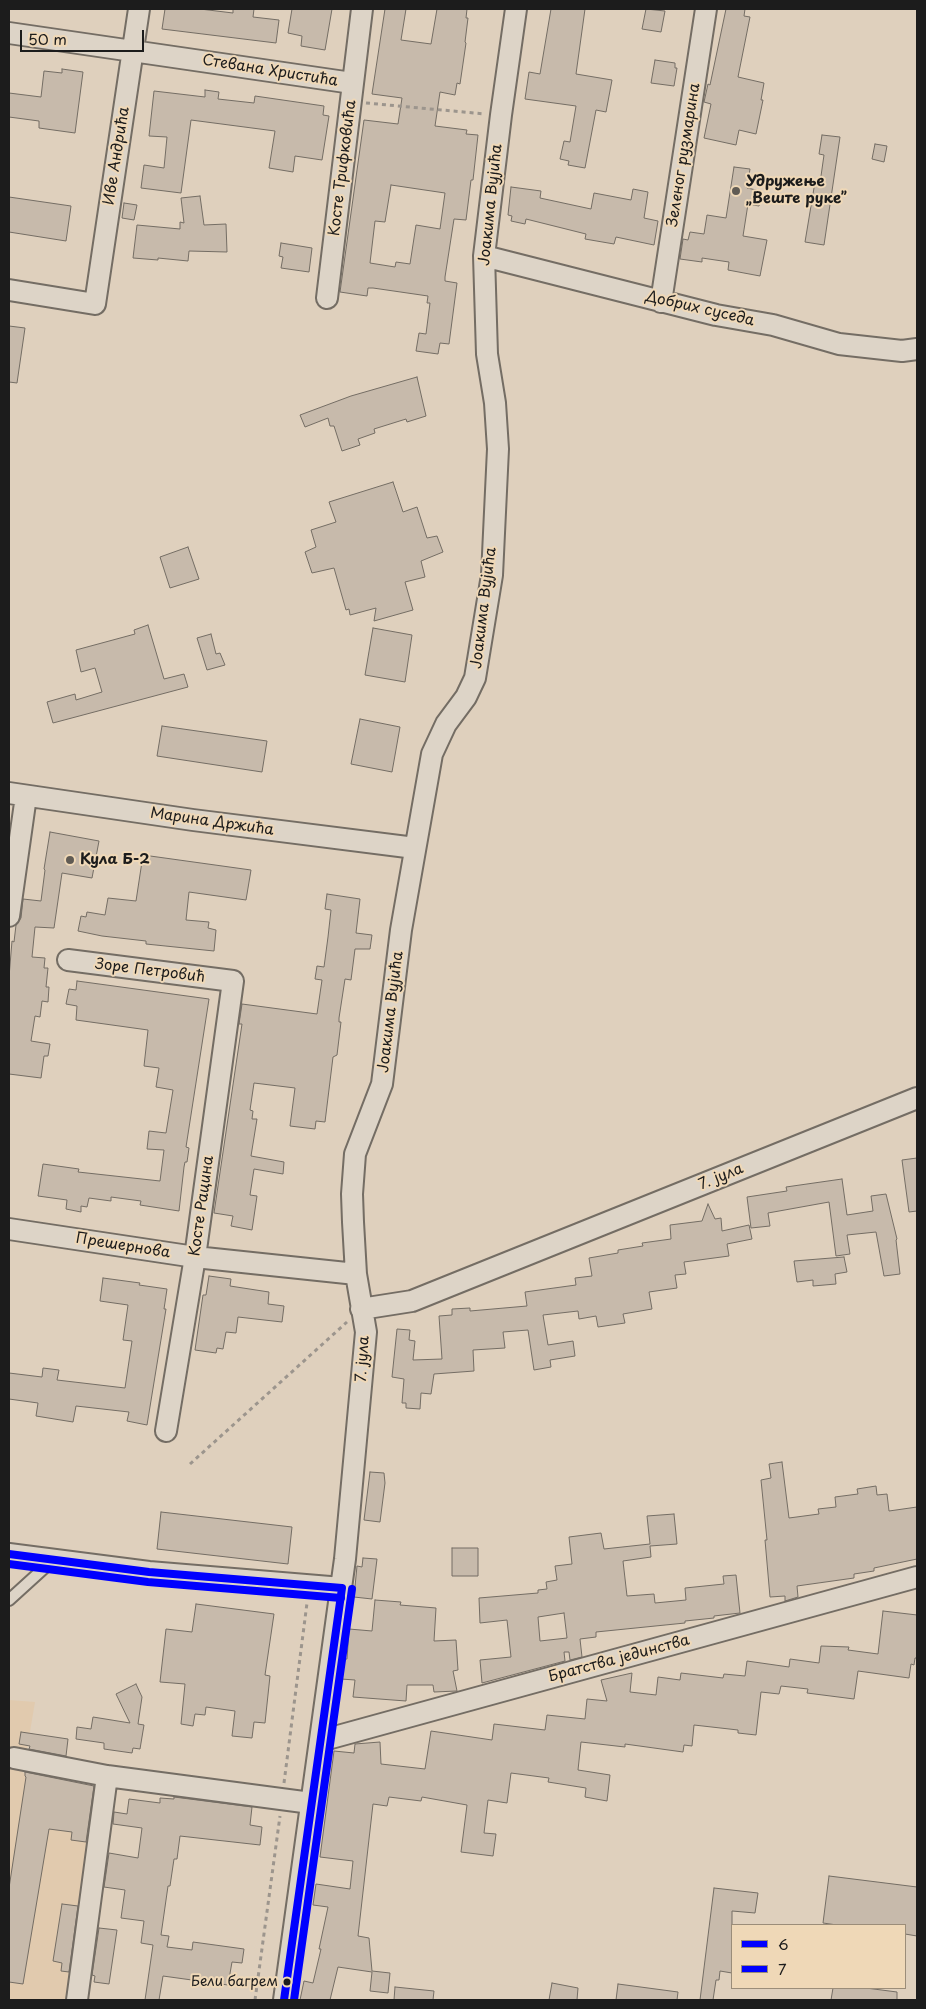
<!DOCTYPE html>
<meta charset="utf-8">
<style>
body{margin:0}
#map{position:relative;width:926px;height:2009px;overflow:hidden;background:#dfd0bd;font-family:"Playpen Sans",sans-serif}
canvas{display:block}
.frame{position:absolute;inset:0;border:10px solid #1c1c1c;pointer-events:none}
.legend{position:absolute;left:731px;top:1924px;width:175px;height:65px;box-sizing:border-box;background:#efd8b7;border:1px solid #9b8d79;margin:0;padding:6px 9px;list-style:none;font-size:15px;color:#1c1c1c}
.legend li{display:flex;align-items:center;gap:10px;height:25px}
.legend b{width:25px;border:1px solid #9b8d79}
.scale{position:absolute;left:20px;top:30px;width:124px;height:22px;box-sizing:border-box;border:2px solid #1c1c1c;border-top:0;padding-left:6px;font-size:15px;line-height:18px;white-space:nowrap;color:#1c1c1c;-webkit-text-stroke:4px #efd8b7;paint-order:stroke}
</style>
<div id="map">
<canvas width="926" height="2009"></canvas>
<div class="frame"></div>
<ul class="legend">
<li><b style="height:6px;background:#00f"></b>6</li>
<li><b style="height:6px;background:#00f"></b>7</li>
</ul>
<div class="scale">50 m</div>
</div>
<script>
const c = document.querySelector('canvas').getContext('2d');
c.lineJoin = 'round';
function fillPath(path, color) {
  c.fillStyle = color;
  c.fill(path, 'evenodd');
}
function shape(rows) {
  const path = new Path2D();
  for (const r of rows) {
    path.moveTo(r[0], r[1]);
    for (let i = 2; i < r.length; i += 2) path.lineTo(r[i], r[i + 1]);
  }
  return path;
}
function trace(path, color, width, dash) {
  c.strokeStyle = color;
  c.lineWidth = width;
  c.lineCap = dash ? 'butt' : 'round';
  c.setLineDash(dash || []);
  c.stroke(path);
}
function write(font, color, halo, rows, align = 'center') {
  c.font = font + ' "Playpen Sans",sans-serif';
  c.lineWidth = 4;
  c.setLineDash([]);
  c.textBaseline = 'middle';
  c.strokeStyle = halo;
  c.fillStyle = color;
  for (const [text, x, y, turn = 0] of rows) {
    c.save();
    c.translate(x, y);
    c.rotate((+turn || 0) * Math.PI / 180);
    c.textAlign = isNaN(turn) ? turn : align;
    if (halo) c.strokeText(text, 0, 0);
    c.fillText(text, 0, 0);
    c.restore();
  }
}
const built = shape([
 [9,1700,35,1702,23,1773,100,1791,67,2000,9,2000]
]);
const building = shape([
 [165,9,200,9,233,13,233,9,254,9,253,17,279,20,276,43,162,29,165,9],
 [292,9,332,9,325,50,301,46,302,36,288,33,292,9],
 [385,9,406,9,401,40,431,44,437,9,467,9,466,18,468,18,465,42,466,43,460,84,457,83,455,95,440,92,435,126,467,130,466,134,478,135,473,180,471,180,466,220,454,219,445,277,445,281,457,283,449,344,440,343,438,354,416,351,419,333,426,334,430,303,427,303,428,296,373,288,368,288,367,296,340,292,364,120,398,124,402,98,372,94,385,9],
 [391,185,445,193,440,229,416,225,410,264,396,262,395,267,370,263,375,221,385,222,391,185],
 [551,9,585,9,576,74,612,80,606,112,596,110,585,168,568,165,569,161,560,159,564,141,570,142,576,106,525,99,529,72,540,74,551,9],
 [646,9,665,11,661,32,642,29,646,9],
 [726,9,745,9,744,16,750,17,738,77,764,83,761,100,763,100,756,134,739,130,736,145,704,138,711,104,704,102,708,84,710,85,726,9],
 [655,60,675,63,675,68,677,68,674,86,651,83,655,60],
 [62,69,83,72,75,133,39,128,39,121,9,117,9,93,41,97,44,71,62,73,62,69],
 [205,90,219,92,218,99,254,103,255,96,324,106,323,115,329,116,322,160,295,156,293,172,269,168,275,131,191,120,181,193,141,188,144,165,164,168,167,137,149,136,154,91,205,97,205,90],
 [822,135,840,137,824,245,805,242,815,182,820,183,824,155,819,154,822,135],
 [875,144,887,146,884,162,872,159,875,144],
 [734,167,750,169,747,188,761,191,759,206,748,204,743,236,767,240,760,276,728,270,729,262,702,258,702,262,680,259,683,239,688,240,690,232,704,234,707,215,726,218,734,167],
 [511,187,541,191,540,198,591,209,594,193,631,200,633,189,648,192,644,218,658,221,654,245,616,237,614,244,585,239,586,234,526,219,525,224,511,221,512,216,508,215,511,187],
 [200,196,204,225,226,224,227,252,189,251,188,261,158,258,158,260,133,258,137,225,180,229,180,222,184,223,181,198,200,196],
 [9,197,71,206,66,241,9,232,9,197],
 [124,203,137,205,134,220,122,218,124,203],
 [281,243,312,248,309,272,281,268,283,257,279,256,281,243],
 [9,326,25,328,17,383,9,382,9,326],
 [417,377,426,416,407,422,406,419,374,429,375,433,358,439,360,445,342,451,334,426,330,426,328,418,305,427,300,415,351,396,417,377],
 [393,482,403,512,417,507,427,538,437,536,443,552,421,561,425,577,405,582,413,610,374,621,376,608,350,615,349,609,346,610,334,568,312,573,305,552,316,547,311,530,336,522,329,502,393,482],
 [188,547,199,579,170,588,160,557,188,547],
 [148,625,164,679,184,674,188,687,53,723,47,702,75,694,76,700,102,692,95,668,81,672,76,650,135,634,134,630,148,625],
 [373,628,412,635,405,682,365,675,373,628],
 [211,634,216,654,220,653,225,665,207,670,197,638,211,634],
 [360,719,400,727,392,772,351,764,360,719],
 [162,726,267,741,262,772,157,756,162,726],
 [50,832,99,841,92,878,62,873,54,928,35,927,32,957,45,958,44,968,48,968,46,987,49,987,48,1002,42,1001,40,1017,35,1016,31,1041,50,1044,48,1056,44,1056,41,1078,9,1074,9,977,12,941,14,942,16,925,21,918,23,899,41,901,45,870,44,869,50,832],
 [143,855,251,870,246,900,189,892,186,920,209,922,208,928,216,930,214,951,146,944,146,941,102,936,78,931,81,916,86,917,87,912,105,915,108,898,136,901,143,855],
 [327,894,360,899,356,933,372,935,370,949,355,949,351,980,345,979,339,1018,339,1022,341,1022,337,1055,333,1057,325,1122,316,1121,315,1129,290,1126,295,1088,254,1083,250,1110,253,1111,252,1119,257,1119,251,1156,284,1162,283,1174,254,1169,250,1195,257,1196,252,1230,231,1226,233,1216,214,1213,242,1024,239,1024,242,1004,317,1014,322,980,315,979,317,966,324,967,328,937,331,910,325,909,327,894],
 [77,981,209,999,186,1147,189,1148,187,1162,185,1162,184,1167,179,1211,140,1205,141,1201,111,1197,111,1201,89,1198,87,1207,81,1206,81,1212,66,1209,67,1200,38,1196,43,1164,79,1169,78,1172,160,1181,164,1150,147,1149,149,1131,166,1133,173,1090,156,1087,159,1068,144,1066,148,1030,76,1020,77,1006,66,1004,69,989,76,990,77,981],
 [917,1158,917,1211,909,1212,902,1160,917,1158],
 [842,1179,847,1215,873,1211,871,1196,886,1194,897,1239,896,1240,900,1274,884,1276,876,1232,847,1235,850,1254,836,1256,829,1202,768,1213,770,1226,751,1228,747,1197,787,1191,786,1187,842,1179],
 [708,1204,715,1219,721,1218,722,1231,749,1225,752,1239,727,1244,729,1256,684,1262,686,1274,675,1275,677,1288,649,1292,652,1309,623,1314,625,1323,598,1327,596,1316,579,1319,578,1311,543,1315,548,1345,573,1341,575,1356,550,1360,551,1367,534,1370,528,1330,503,1332,505,1348,473,1350,474,1371,434,1374,431,1394,421,1393,420,1409,406,1408,406,1403,402,1403,404,1379,392,1377,397,1329,410,1330,409,1340,415,1341,413,1360,442,1359,439,1316,452,1315,452,1309,470,1308,470,1311,527,1306,525,1292,576,1285,575,1278,592,1276,589,1258,618,1253,618,1250,643,1246,642,1243,671,1239,670,1225,702,1221,708,1204],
 [844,1257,847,1272,835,1274,836,1284,813,1286,813,1280,797,1282,794,1261,844,1257],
 [209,1276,231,1279,230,1286,269,1292,268,1304,284,1306,282,1322,238,1317,236,1333,226,1332,223,1349,217,1348,216,1353,195,1350,203,1295,206,1295,209,1276],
 [103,1278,140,1283,139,1285,167,1289,164,1309,166,1309,147,1425,127,1421,129,1412,76,1406,73,1422,36,1416,38,1403,9,1399,9,1373,42,1377,43,1368,59,1370,57,1380,125,1388,132,1341,123,1340,128,1305,100,1301,103,1278],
 [782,1462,789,1518,819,1514,818,1509,836,1507,835,1497,858,1494,857,1489,876,1486,877,1495,887,1494,889,1511,917,1507,917,1559,874,1568,874,1571,854,1574,854,1578,797,1586,798,1597,785,1601,785,1596,770,1597,765,1540,767,1540,761,1480,771,1478,769,1464,782,1462],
 [370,1472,384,1473,385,1483,380,1522,364,1520,370,1472],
 [161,1512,292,1527,288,1564,157,1549,161,1512],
 [674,1514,677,1544,650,1546,651,1557,623,1561,627,1596,654,1594,655,1603,686,1600,685,1588,724,1584,723,1576,736,1575,740,1613,714,1616,714,1618,685,1621,685,1623,596,1632,596,1637,580,1639,582,1657,570,1660,569,1652,564,1652,565,1661,482,1683,480,1660,511,1657,507,1620,480,1623,479,1598,538,1593,538,1590,547,1589,546,1582,557,1580,555,1566,572,1564,569,1537,601,1533,604,1549,650,1544,647,1516,674,1514],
 [564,1613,567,1638,540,1641,538,1617,564,1613],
 [452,1548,478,1548,478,1576,452,1576,452,1548],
 [363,1558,377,1559,372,1599,354,1597,357,1566,362,1567,363,1558],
 [375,1600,401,1602,400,1605,436,1608,434,1641,456,1640,458,1670,453,1671,457,1691,434,1692,433,1685,407,1685,406,1701,353,1697,355,1680,341,1679,343,1659,347,1659,349,1629,372,1631,375,1600],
 [196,1604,274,1614,265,1675,270,1676,265,1723,254,1722,252,1738,232,1736,235,1711,206,1707,205,1715,195,1714,193,1726,181,1724,185,1684,160,1682,166,1629,192,1632,196,1604],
 [883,1611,917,1615,917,1658,915,1658,914,1665,911,1664,909,1678,858,1671,854,1699,807,1693,808,1689,781,1686,779,1694,761,1692,756,1735,738,1733,738,1730,694,1725,692,1746,684,1745,683,1752,625,1744,625,1747,581,1742,578,1770,610,1775,607,1801,585,1797,586,1788,548,1782,549,1778,511,1773,507,1803,488,1800,484,1833,496,1834,493,1856,461,1852,467,1805,422,1797,421,1801,389,1797,387,1806,373,1804,358,1936,369,1938,372,1971,390,1973,388,1993,370,1991,372,1972,338,1967,330,2000,300,2000,304,1981,313,1983,321,1949,319,1949,328,1907,313,1905,316,1884,350,1889,353,1861,320,1857,334,1751,354,1753,355,1744,380,1742,381,1764,425,1769,431,1731,492,1740,494,1724,545,1730,547,1715,585,1719,587,1699,607,1701,601,1680,632,1673,630,1692,656,1695,658,1677,680,1680,681,1673,723,1678,724,1674,745,1676,747,1661,789,1667,790,1659,819,1663,821,1646,849,1647,848,1650,878,1654,883,1611],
 [136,1684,142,1697,138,1724,144,1725,140,1749,133,1748,132,1753,104,1749,104,1743,76,1739,77,1727,91,1729,93,1717,130,1723,116,1694,136,1684],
 [21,1732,68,1739,66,1756,29,1749,30,1746,19,1744,21,1732],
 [25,1772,94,1786,86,1842,71,1840,72,1832,49,1829,23,1984,9,1982,9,1888,26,1777,25,1776,25,1772],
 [174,1797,252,1807,250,1825,262,1827,260,1845,180,1836,177,1859,174,1859,170,1886,168,1886,161,1935,169,1936,167,1947,192,1950,193,1942,244,1949,242,1963,232,1962,228,1985,163,1976,159,2000,145,2000,153,1945,141,1943,144,1921,121,1918,125,1890,104,1887,109,1853,138,1858,142,1828,113,1824,114,1812,127,1814,129,1799,160,1803,160,1798,174,1799,174,1797],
 [829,1876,917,1887,917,1936,905,1934,905,1925,837,1925,823,1923,829,1876],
 [714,1888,758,1893,755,1913,732,1911,732,1973,720,1971,719,1980,716,1980,713,2000,700,2000,714,1888],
 [62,1904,78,1906,69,1972,61,1971,62,1963,53,1961,62,1904],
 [99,1928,117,1930,109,1984,94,1982,95,1976,92,1975,99,1928],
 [552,1983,578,1988,577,2000,549,2000,552,1983],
 [618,1984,678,1992,677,2000,616,2000,618,1984],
 [395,1987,434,1991,433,2000,394,2000,395,1987],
 [833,1988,866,1988,897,1992,897,2000,831,2000,833,1988]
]);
const path = shape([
 [366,103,485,114],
 [190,1464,347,1322],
 [284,1783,307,1603],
 [255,2000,280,1816]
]);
const lane = shape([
 [9,1600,53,1560]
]);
const street = shape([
 [9,33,352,83],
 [484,256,716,315,773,325,839,344,902,351,917,349],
 [9,290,95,304,139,9],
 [327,298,362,9],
 [661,302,706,9],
 [9,793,193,820,415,848],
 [9,916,26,796],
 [68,960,233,981,195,1257,166,1431],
 [9,1229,195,1257,356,1274],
 [361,1309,412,1301,917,1098],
 [9,1554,149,1572,342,1588],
 [320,1741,917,1577],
 [14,1758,107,1776,311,1803],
 [77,2000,107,1776],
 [284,2000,345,1559,366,1332,356,1274,353,1222,352,1194,355,1154,382,1084,401,930,432,754,446,724,466,697,475,678,492,575,498,449,495,403,487,354,484,256,501,115,516,9]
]);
const bus1 = shape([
 [9,1554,149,1572,342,1588],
 [284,2000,342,1588]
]);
const bus2 = shape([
 [9,1564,148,1582,341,1598],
 [294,2000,352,1589]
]);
const markers = [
 [736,191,5,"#605b54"],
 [70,860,5,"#605b54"],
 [287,1982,4.5,"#1c1c1c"]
];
const busNames = [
 ["Бели багрем",278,1982]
];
const streetNames = [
 ["Стевана Христића",270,71,9],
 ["Зеленог рузмарина",684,155,-81],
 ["Иве Андрића",117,156,-81],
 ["Косте Трифковића",343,168,-83],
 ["Јоакима Вујића",491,205,-84],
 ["Добрих суседа",700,309,13],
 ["Јоакима Вујића",484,608,-83],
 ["Марина Држића",212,822,8],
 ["Зоре Петровић",150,971,7],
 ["Јоакима Вујића",391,1012,-83],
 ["7. јула",721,1177,-22],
 ["Косте Рацина",202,1206,-82],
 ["Прешернова",123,1246,9],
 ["7. јула",363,1359,-86],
 ["Братства јединства",619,1659,-15]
];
const poiNames = [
 ["Удружење",746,182],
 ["„Веште руке”",746,199],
 ["Кула Б-2",80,860]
];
fillPath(built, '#e1caae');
fillPath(building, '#c7baab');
trace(building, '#746d64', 1);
trace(lane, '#746d64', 14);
trace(street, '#746d64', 24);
trace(path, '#9c958d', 3, [4, 4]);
trace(lane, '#ddd4c7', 10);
trace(street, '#ddd4c7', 20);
trace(bus1, '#00f', 8);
trace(bus2, '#00f', 8);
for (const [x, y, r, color] of markers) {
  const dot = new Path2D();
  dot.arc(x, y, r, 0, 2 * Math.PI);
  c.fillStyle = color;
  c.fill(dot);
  trace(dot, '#efd8b7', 2);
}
write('14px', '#1c1c1c', '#efd8b7', busNames, 'right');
write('15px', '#1c1c1c', '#efd8b7', streetNames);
write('bold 15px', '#1c1c1c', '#efd8b7', poiNames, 'left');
</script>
